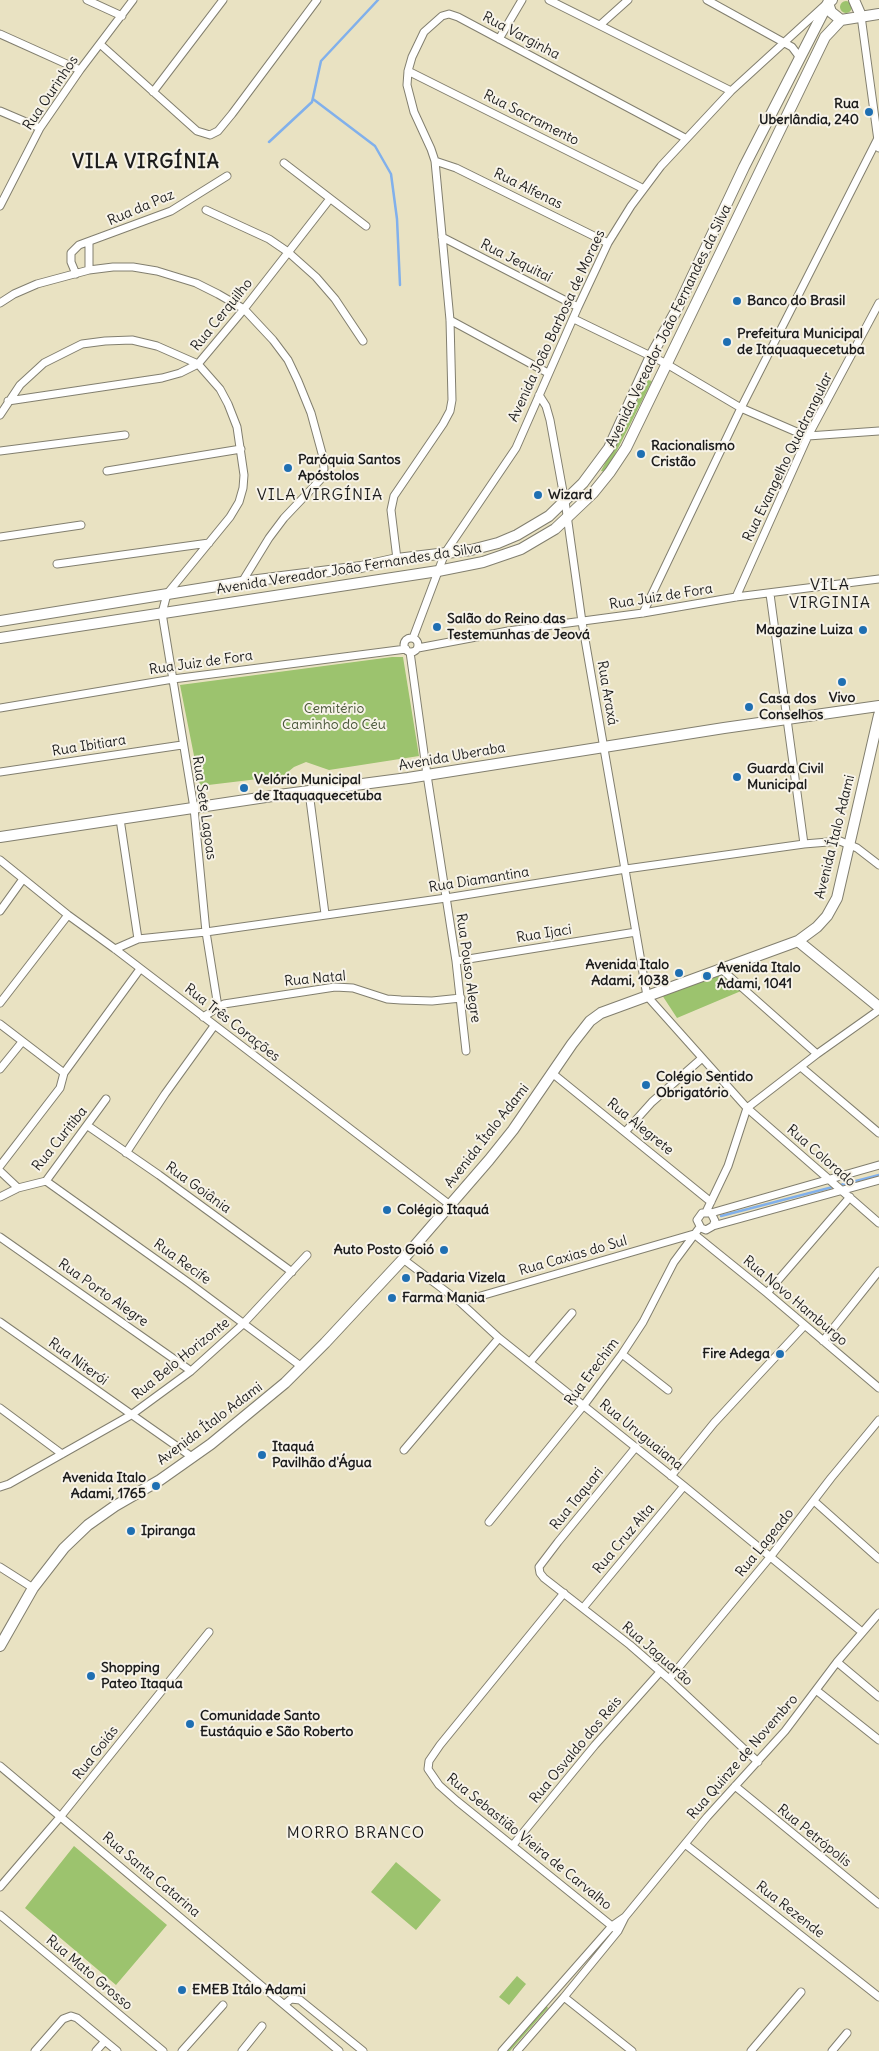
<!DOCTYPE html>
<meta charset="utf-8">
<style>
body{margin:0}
canvas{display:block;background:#e9e2c2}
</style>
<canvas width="879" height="2051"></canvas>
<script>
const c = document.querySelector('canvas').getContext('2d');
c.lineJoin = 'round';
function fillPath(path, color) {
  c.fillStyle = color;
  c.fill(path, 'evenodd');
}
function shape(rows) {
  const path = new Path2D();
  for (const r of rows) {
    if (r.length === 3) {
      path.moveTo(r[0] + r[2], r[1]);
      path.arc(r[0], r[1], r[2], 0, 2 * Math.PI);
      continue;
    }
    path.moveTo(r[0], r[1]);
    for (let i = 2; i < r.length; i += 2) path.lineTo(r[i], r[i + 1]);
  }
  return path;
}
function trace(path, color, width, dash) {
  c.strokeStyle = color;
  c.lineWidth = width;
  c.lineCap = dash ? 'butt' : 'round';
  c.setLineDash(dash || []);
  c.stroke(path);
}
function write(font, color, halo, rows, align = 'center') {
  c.font = font + ' Delius,sans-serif';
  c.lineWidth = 4;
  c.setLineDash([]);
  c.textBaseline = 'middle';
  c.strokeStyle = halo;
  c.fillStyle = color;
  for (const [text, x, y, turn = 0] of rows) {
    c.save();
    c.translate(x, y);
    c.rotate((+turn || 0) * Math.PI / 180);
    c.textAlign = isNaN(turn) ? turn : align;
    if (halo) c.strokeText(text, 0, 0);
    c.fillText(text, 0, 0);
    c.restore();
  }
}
const green = shape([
 [846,7,6],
 [648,380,652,381,606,472,601,471],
 [392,657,403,657,419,756,329,770,306,762,294,767,283,776,200,786,180,685],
 [719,972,741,991,677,1018,662,995],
 [74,1846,167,1925,116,1985,25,1908],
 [396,1862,441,1900,416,1930,371,1892],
 [517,1976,526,1984,509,2005,499,1997],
 [546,2005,548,2008,510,2051,506,2051]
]);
const stream = shape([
 [313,99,375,146,391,174,397,219,400,285],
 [269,142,312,102,321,61,378,0],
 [721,1216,879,1175]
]);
const street = shape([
 [87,0,122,16],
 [549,0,731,91],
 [707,0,792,47,798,55,799,60],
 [861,16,879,148],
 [600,25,628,0],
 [0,34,80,70],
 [499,39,522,0],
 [100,44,197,131,210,135,218,131,232,114,317,0],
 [408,71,642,188],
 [153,92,223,0],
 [0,111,40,128],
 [435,161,456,168,608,243],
 [284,163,366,226],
 [0,206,40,128,80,70,133,0],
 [206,210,269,239,288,252,316,277,335,299,363,341],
 [442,237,578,307],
 [89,242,89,270],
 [76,274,71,262,71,253,79,245,171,211,227,176],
 [0,303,14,294,37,284,89,270,113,267,133,267,157,271,196,283,218,294,244,309,273,340,288,360,298,381,311,413,323,457,324,469,320,480,284,518,269,538,242,582],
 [574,319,665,363,741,408,799,433,808,436,879,431],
 [450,320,548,373],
 [539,395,546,406,550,420,566,508,582,622,647,996,747,1108,879,1223],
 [8,401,162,378,180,373,198,364,244,309,329,200],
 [0,415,20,385,44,363,82,344,105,341,132,340,157,346,198,364,220,389,228,404,237,427,244,475,243,488,239,502,230,517,167,594,162,613,194,808,206,932,218,1007],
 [0,451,125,435],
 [107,471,241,449],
 [0,537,81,525],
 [397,559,391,510,394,496,443,424,450,411,452,400,450,320,435,161,431,149,414,112,407,85,408,71,412,57,424,32,442,16,449,14,458,17,685,138],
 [57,564,209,543],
 [770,594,804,844],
 [736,597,808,436,879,303],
 [643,613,741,408,878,138],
 [411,645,7],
 [413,638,445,553,516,448,578,307,608,243,631,206,661,166,731,91,824,6],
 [418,648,508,631,643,613,736,597,879,579],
 [410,652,427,775,456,961,466,1051],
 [0,708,173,679,406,649],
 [0,772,182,745],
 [309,792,325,914],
 [120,819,138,939],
 [0,860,68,915,115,949,450,1205],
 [0,911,23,879],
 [115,949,138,939,206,932,446,898,626,869,804,844,840,841,857,848,879,865],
 [456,961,636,932],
 [720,968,817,1054],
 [0,1003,68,915],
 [203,1017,224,1004,335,987,353,988,387,999,401,1000,432,1001,461,998],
 [0,1024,64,1073],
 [801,1067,879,1133],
 [0,1069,22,1042],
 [64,1073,140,969],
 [552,1073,711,1202],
 [88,1126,159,1175,292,1272],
 [626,1131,652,1102,701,1059],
 [126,1153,165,1094,214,1026],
 [0,1166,60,1088,64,1073],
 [0,1171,18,1188],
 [46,1181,189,1283,302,1367],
 [0,1197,18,1188,46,1181,106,1099],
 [706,1212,728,1166,747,1108,817,1054,879,1010],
 [711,1213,715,1221,713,1226,706,1230,701,1228,697,1220,702,1213,711,1213,879,1165],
 [713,1226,879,1180],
 [0,1237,191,1371],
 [403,1259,460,1302,499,1338,684,1486,862,1632],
 [767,1293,850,1197],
 [460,1302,694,1234,767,1293,879,1388],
 [0,1322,192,1457],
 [823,1341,879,1271],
 [622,1354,668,1390],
 [530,1362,572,1313],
 [0,1408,62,1454],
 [636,1447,558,1542,539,1567,540,1573,544,1578,630,1645,669,1679,758,1762],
 [404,1450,499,1338],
 [671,1476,714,1423,804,1326],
 [0,1487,9,1484,131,1415,191,1371,242,1325,307,1255],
 [814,1501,879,1559],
 [489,1522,584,1405,622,1354,643,1322,674,1262,700,1227],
 [0,1567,33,1588],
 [564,1593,440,1745,429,1761,428,1769,439,1785,457,1801,618,1931],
 [583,1608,684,1486],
 [837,1662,879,1697],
 [669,1679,771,1556,831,1478,879,1420],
 [816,1690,879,1740],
 [0,1766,339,2051],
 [735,1786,879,1904],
 [685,1844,879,1997],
 [513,1845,595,1745,660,1672],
 [0,1887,61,1816,209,1632],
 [0,1915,163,2051],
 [564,1997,632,2051],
 [285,2004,291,1999,300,2000,363,2051],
 [35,2051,63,2019,71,2016,77,2018,117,2051],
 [96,2051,105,2041],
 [182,2051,223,2005],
 [242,2051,262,2026],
 [502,2051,612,1926,625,1917],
 [517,2051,564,1997,618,1931,625,1917,707,1817,785,1731,837,1662,879,1613],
 [751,2051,801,1992],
 [832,2051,847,2033]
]);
const secondary = shape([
 [854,0,861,16],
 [828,3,831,12,841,20],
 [0,621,242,582,361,567,397,559,471,550,498,543,517,535,549,516,583,483,609,448,651,356,676,311,744,167,828,3,832,0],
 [0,638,438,571,483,562,521,549,555,529,593,493,610,472,626,448,825,37,841,20,879,14],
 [0,837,279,795,408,778,724,728,879,706],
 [798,941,879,1007],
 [0,1646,33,1588,64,1548,88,1525,115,1506,160,1480,211,1444,285,1383,325,1343,405,1257,489,1160,513,1130,572,1044,590,1021,601,1013,798,941,817,927,827,916,837,898,879,715]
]);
const markers = [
 [869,112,5,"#1f6fb2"],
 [737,301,5,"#1f6fb2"],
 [727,342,5,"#1f6fb2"],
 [641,454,5,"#1f6fb2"],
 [288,468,5,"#1f6fb2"],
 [538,495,5,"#1f6fb2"],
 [437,627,5,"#1f6fb2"],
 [863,630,5,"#1f6fb2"],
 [842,682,5,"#1f6fb2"],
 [749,707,5,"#1f6fb2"],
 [737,777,5,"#1f6fb2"],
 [244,788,5,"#1f6fb2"],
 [679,973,5,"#1f6fb2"],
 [707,976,5,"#1f6fb2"],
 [646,1085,5,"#1f6fb2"],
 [387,1210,5,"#1f6fb2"],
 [444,1250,5,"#1f6fb2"],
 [406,1278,5,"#1f6fb2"],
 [392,1298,5,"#1f6fb2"],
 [780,1354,5,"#1f6fb2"],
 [262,1455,5,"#1f6fb2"],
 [156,1486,5,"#1f6fb2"],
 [131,1531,5,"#1f6fb2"],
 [91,1676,5,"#1f6fb2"],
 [190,1724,5,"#1f6fb2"],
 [182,1990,5,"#1f6fb2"]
];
const streetNames = [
 ["Rua Varginha",521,36,28],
 ["Rua Ourinhos",51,93,-56],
 ["Rua Sacramento",531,118,27],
 ["Rua Alfenas",528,189,26],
 ["Rua da Paz",141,208,-23],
 ["Rua Jequitaí",516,261,27],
 ["Rua Cerquilho",222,315,-51],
 ["Avenida João Barbosa de Moraes",557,326,-65],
 ["Avenida Vereador João Fernandes da Silva",669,326,-64],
 ["Rua Evangelho Quadrangular",788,457,-64],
 ["Avenida Vereador João Fernandes da Silva",349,569,-9],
 ["Rua Juiz de Fora",661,597,-9],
 ["Rua Juiz de Fora",201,663,-8],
 ["Rua Araxá",607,693,80],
 ["Rua Ibitiara",89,746,-9],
 ["Avenida Uberaba",452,757,-10],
 ["Rua Sete Lagoas",204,808,82],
 ["Avenida Ítalo Adami",835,837,-76],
 ["Rua Diamantina",479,880,-9],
 ["Rua Ijaci",544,934,-9],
 ["Rua Pouso Alegre",468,968,82],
 ["Rua Natal",315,979,-5],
 ["Rua Três Corações",232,1023,38],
 ["Rua Alegrete",640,1127,39],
 ["Avenida Ítalo Adami",487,1136,-52],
 ["Rua Curitiba",60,1139,-51],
 ["Rua Colorado",821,1156,41],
 ["Rua Goiânia",198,1188,36],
 ["Rua Caxias do Sul",573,1256,-16],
 ["Rua Recife",182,1262,36],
 ["Rua Porto Alegre",103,1293,35],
 ["Rua Novo Hamburgo",795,1301,40],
 ["Rua Belo Horizonte",181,1359,-39],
 ["Rua Niterói",78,1362,36],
 ["Rua Erechim",592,1372,-53],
 ["Avenida Ítalo Adami",210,1424,-37],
 ["Rua Uruguaiana",641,1435,39],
 ["Rua Taquari",577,1499,-51],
 ["Rua Cruz Alta",624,1539,-50],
 ["Rua Lageado",765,1543,-51],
 ["Rua Jaguarão",657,1654,41],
 ["Rua Osvaldo dos Reis",576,1750,-50],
 ["Rua Goiás",96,1753,-52],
 ["Rua Quinze de Novembro",743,1757,-49],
 ["Rua Petrópolis",814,1836,39],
 ["Rua Sebastião Vieira de Carvalho",529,1842,39],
 ["Rua Santa Catarina",151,1875,40],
 ["Rua Rezende",790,1910,38],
 ["Rua Mato Grosso",89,1973,40]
];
const poiNames = [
 ["Rua",859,104,"right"],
 ["Uberlândia, 240",859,120,"right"],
 ["Banco do Brasil",747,301],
 ["Prefeitura Municipal",737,334],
 ["de Itaquaquecetuba",737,350],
 ["Racionalismo",651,446],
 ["Cristão",651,462],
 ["Paróquia Santos",298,460],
 ["Apóstolos",298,476],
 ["Wizard",548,495],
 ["Salão do Reino das",447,619],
 ["Testemunhas de Jeová",447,635],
 ["Magazine Luiza",853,630,"right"],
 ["Vivo",842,698,"center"],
 ["Casa dos",759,699],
 ["Conselhos",759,715],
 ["Guarda Civil",747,769],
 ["Municipal",747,785],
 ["Velório Municipal",254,780],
 ["de Itaquaquecetuba",254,796],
 ["Avenida Italo",669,965,"right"],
 ["Adami, 1038",669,981,"right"],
 ["Avenida Italo",717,968],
 ["Adami, 1041",717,984],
 ["Colégio Sentido",656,1077],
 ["Obrigatório",656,1093],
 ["Colégio Itaquá",397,1210],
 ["Auto Posto Goió",434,1250,"right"],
 ["Padaria Vizela",416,1278],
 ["Farma Mania",402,1298],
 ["Fire Adega",770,1354,"right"],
 ["Itaquá",272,1447],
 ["Pavilhão d'Água",272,1463],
 ["Avenida Italo",146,1478,"right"],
 ["Adami, 1765",146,1494,"right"],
 ["Ipiranga",141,1531],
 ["Shopping",101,1668],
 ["Pateo Itaqua",101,1684],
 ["Comunidade Santo",200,1716],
 ["Eustáquio e São Roberto",200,1732],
 ["EMEB Itálo Adami",192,1990]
];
const parkNames = [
 ["Cemitério",334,709],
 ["Caminho do Céu",334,725]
];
const quarterNames = [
 ["VILA VIRGÍNIA",320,495],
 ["VILA",830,585],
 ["VIRGINIA",830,603],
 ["MORRO BRANCO",356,1833]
];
const districtNames = [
 ["VILA VIRGÍNIA",146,163]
];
fillPath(green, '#9cc36e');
trace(stream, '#81b0eb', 2.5);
trace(street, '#827f6f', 9);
trace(secondary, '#827f6f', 12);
trace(street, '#fff', 7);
trace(secondary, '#fff', 10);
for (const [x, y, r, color] of markers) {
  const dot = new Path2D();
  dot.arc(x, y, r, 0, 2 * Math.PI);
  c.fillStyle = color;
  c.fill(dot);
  trace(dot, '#f7f3e8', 2);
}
write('14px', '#1c1c1c', '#f7f3e8', streetNames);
write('bold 14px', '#1c1c1c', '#f7f3e8', poiNames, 'left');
write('14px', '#495639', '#f7f3e8', parkNames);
c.letterSpacing = '1px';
write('16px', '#1c1c1c', '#f7f3e8', quarterNames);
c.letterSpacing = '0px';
c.letterSpacing = '1px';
write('bold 19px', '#1c1c1c', '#f7f3e8', districtNames);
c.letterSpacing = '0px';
</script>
